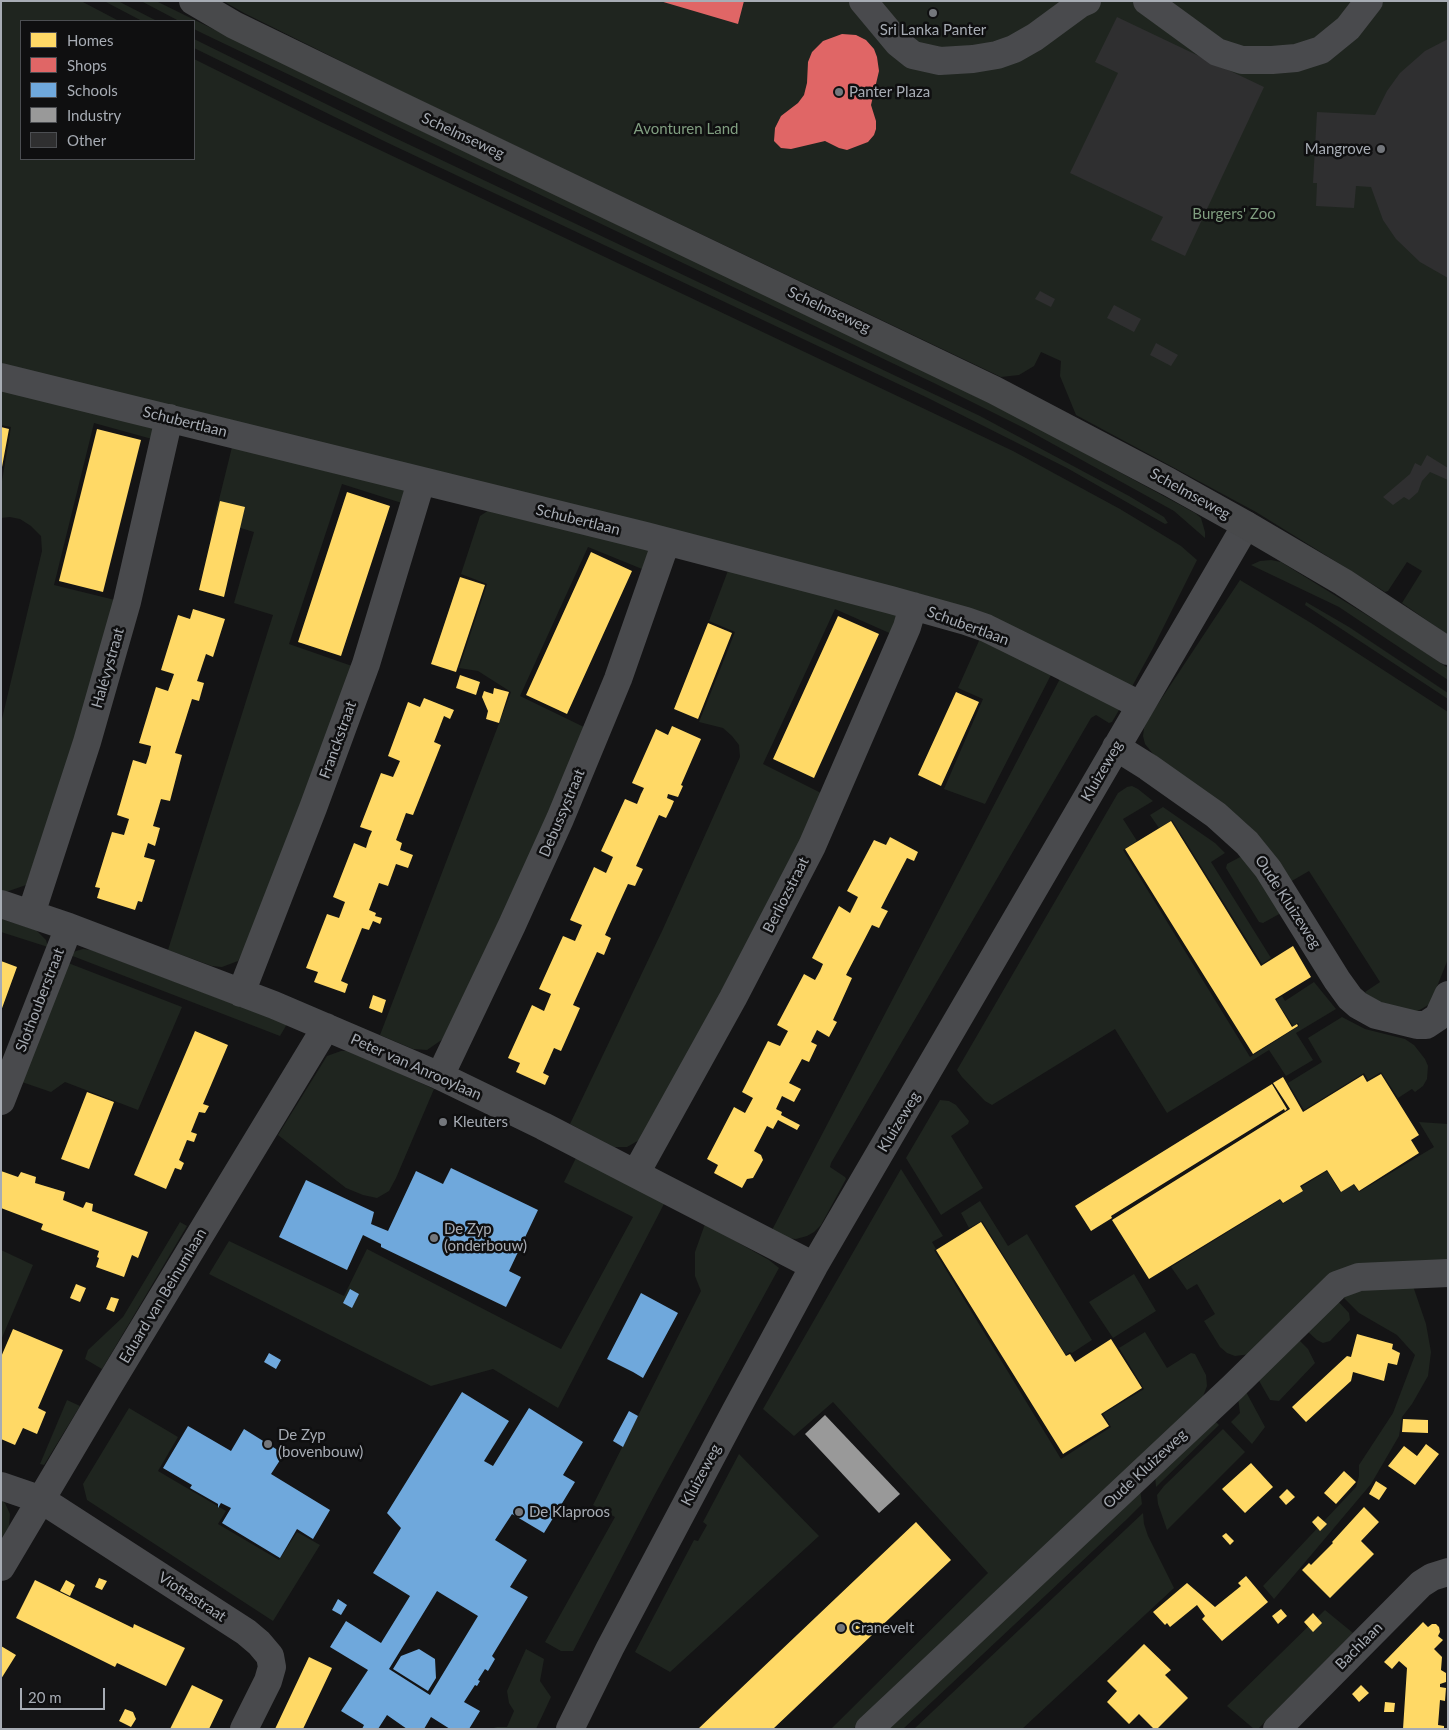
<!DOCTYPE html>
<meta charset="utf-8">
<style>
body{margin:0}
#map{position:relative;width:1449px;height:1730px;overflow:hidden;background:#141415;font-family:Lato,sans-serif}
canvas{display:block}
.frame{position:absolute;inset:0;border:2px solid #a7acb4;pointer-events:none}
.legend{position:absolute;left:20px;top:20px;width:175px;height:140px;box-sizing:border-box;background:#0f0f10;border:1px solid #4c4e52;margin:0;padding:6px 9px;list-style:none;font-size:15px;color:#a7acb4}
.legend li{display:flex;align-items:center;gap:10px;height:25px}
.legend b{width:25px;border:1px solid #4c4e52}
.scale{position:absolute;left:20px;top:1688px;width:85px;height:22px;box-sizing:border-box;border:2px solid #a7acb4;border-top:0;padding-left:6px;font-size:15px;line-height:18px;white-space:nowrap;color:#a7acb4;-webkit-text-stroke:4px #0f0f10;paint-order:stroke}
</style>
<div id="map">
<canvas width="1449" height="1730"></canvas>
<div class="frame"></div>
<ul class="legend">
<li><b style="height:14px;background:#ffd966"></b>Homes</li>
<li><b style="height:14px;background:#e06666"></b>Shops</li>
<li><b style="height:14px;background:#6fa8dc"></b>Schools</li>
<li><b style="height:14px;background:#999"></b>Industry</li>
<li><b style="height:14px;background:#2f2f30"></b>Other</li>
</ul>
<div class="scale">20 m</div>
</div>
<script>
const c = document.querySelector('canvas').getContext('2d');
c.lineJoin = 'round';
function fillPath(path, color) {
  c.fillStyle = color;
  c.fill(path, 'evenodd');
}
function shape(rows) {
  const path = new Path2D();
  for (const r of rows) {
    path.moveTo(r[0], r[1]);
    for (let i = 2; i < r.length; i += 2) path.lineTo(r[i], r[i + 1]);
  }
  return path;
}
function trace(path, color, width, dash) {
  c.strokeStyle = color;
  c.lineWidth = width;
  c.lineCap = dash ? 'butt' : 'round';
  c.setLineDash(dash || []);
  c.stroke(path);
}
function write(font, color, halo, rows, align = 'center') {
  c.font = font + ' Lato,sans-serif';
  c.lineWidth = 5;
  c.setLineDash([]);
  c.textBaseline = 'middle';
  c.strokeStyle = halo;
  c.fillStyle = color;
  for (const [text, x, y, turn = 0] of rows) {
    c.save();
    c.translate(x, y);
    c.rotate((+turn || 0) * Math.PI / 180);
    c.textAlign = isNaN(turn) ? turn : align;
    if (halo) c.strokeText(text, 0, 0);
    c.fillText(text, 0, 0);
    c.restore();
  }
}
const green = shape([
 [1,1,81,1,119,21,21,21,21,159,194,159,194,59,321,122,1013,451,1120,509,1181,546,1197,560,1152,650,1129,692,987,622,1,367],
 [104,1,118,1,157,21,142,21],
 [141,1,156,1,399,120,939,378,1027,422,1195,513,1201,518,1205,532,1205,538,1174,511,1024,428,936,384,204,34,194,29,194,21,179,21],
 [223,1,1448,1,1448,635,1402,603,1422,571,1407,562,1388,591,1385,592,1256,512,1076,415,1060,376,1061,361,1041,352,1034,366,1019,375,1001,377,409,95,244,13],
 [194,39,391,136,980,416,1129,496,1164,517,1168,523,1165,524,1067,468,928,398,386,142,194,48],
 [10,386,154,429,152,439,94,423,54,585,115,600,76,737,26,885,6,892,1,891,1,723,42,551,41,536,31,526,20,519,10,517,1,518,1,487,11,427,1,425,1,388],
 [233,443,408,488,405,504,342,484,289,644,352,666,301,806,244,950,238,961,222,967,212,966,168,950,273,615,234,603,254,532,214,520],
 [489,510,648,547,651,554,647,571,588,547,520,696,586,728,551,812,443,1039,427,1050,413,1049,380,1035,511,692,478,671,459,668,487,584,461,574,480,516],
 [1271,560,1281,562,1404,638,1448,668,1448,680,1339,607,1251,565,1260,561],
 [729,568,900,615,894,635,835,609,763,764,823,794,725,991,641,1139,627,1147,614,1147,570,1124,663,929,740,757,739,745,732,736,723,728,699,722,735,632,709,621],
 [1240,580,1311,623,1448,712,1448,959,1430,1004,1416,1012,1391,1008,1366,994,1365,992,1380,982,1309,871,1290,882,1263,841,1247,824,1154,755,1145,744,1143,736,1144,728,1148,719],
 [1306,602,1349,627,1448,693,1448,699,1305,605],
 [982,634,1054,669,985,804,944,789,983,699,958,688],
 [1063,673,1122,705,1112,722,1109,723,1096,715,1091,718,831,1163,830,1167,845,1177,846,1179,821,1225,814,1232,807,1236,796,1239,786,1238,771,1232],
 [1132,786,1138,789,1153,801,1123,819,1137,841,1123,850,1250,1057,1299,1026,1298,1023,1293,1026,1276,1000,1282,996,1285,1001,1314,982,1336,1009,1296,1033,1313,1060,1286,1076,1269,1050,1167,1113,1115,1029,992,1105,985,1101,962,1077,957,1070,1118,793,1127,787],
 [1163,807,1215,843,1225,853,1211,862,1271,958,1262,964,1172,820,1159,828,1150,815],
 [1242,856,1255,873,1281,913,1263,923,1259,922,1226,868,1227,864],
 [1,919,36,930,46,940,48,947,1,932],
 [83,949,91,950,287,1024,280,1036,70,955,76,951],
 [63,961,182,1007,138,1110,65,1082,51,1092,19,1081],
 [1342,1017,1365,1029,1405,1039,1414,1045,1425,1059,1428,1066,1427,1079,1423,1086,1415,1092,1412,1089,1398,1098,1381,1072,1368,1080,1364,1073,1304,1110,1288,1083,1322,1062,1308,1038],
 [341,1051,350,1051,434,1089,396,1178,389,1191,377,1198,363,1195,346,1188,278,1135,327,1056],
 [940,1100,949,1101,956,1105,969,1121,968,1124,951,1136,983,1188,941,1215,906,1158],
 [1419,1122,1448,1124,1448,1262,1370,1267,1251,1354,1235,1356,1227,1353,1220,1347,1204,1321,1215,1314,1197,1284,1187,1290,1171,1267,1280,1200,1283,1204,1303,1191,1301,1187,1327,1171,1340,1192,1353,1184,1359,1192,1434,1147],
 [577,1156,665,1202,558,1408,493,1369,431,1386,209,1274,229,1241,344,1296,367,1249,561,1349,633,1217,564,1182],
 [901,1169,943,1236,932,1242,936,1249,934,1250,1061,1459,1111,1427,1103,1414,1144,1389,1119,1348,1145,1332,1167,1368,1191,1353,1195,1354,1206,1375,1207,1386,1202,1399,853,1729,831,1729,988,1573,833,1402,794,1436,763,1409],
 [980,1201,1008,1246,1027,1234,1092,1340,1072,1353,1070,1352,1066,1355,982,1221,969,1228,961,1213],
 [180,1222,187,1226,102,1369,85,1359,88,1350,123,1317],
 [705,1224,769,1260,779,1268,654,1496,573,1651,561,1651,545,1642,615,1517,593,1505,701,1291,695,1276,695,1252],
 [1,1250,33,1265,1,1340],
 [1134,1274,1156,1311,1113,1338,1089,1302],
 [1413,1286,1426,1324,1431,1352,1428,1376,1412,1404,1402,1417,1399,1436,1371,1484,1274,1599,1263,1586,1356,1487,1359,1476,1359,1465,1393,1413,1415,1355,1397,1335,1359,1313,1341,1295,1351,1289],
 [1336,1299,1349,1313,1350,1320,1330,1341,1323,1343,1317,1340,1307,1331],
 [1299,1340,1308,1349,1315,1363,1279,1401,1270,1400,1258,1379],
 [1245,1390,1265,1427,1252,1444,1231,1422,1240,1413,1238,1398],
 [67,1400,80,1406,44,1465,40,1464],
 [129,1408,178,1437,158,1471,226,1511,218,1524,279,1560,297,1532,320,1545,273,1621,87,1500,83,1484],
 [1214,1420,1219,1425,1156,1487,1155,1475],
 [1223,1429,1245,1452,1167,1530,1158,1504,1157,1495,1164,1486],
 [739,1454,819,1536,670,1672,635,1652,694,1540,698,1541,707,1525,703,1522],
 [1140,1489,1142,1504,1126,1520,903,1729,885,1729],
 [1,1499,5,1503,10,1514,9,1527,1,1539],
 [1143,1513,1144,1524,1148,1536,1174,1588,1022,1729,914,1729],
 [1325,1610,1353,1633,1258,1729,1254,1729,1227,1706],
 [526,1649,544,1659,540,1681,551,1697,536,1729,490,1729,497,1727,507,1727,514,1711,509,1703,507,1691]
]);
const homes = shape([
 [1,427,9,429,2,467,1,467],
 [97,429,141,440,103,592,59,581],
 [347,492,390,506,341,656,298,642],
 [220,501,245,507,224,597,199,590],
 [591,552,632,571,567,714,526,695],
 [460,577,485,585,456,672,431,664],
 [193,609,225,619,213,657,206,654,197,681,204,683,199,701,192,699,175,753,182,755,170,801,161,799,153,826,160,828,155,846,148,843,144,857,155,860,142,902,138,901,135,910,97,898,100,888,95,887,112,832,124,835,129,819,117,815,133,760,146,764,149,755,151,746,139,743,156,687,168,691,174,674,161,670,178,615,190,619],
 [838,616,879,634,814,778,773,759],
 [708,623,732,633,698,719,674,709],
 [460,675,480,682,476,695,456,688],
 [494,688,509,692,499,723,486,719,488,711,482,697,484,691,493,694],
 [956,692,979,702,941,786,918,775],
 [424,698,454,710,450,719,444,716,434,742,441,745,413,815,406,813,396,840,402,843,400,850,413,855,408,868,396,864,388,886,379,883,369,910,376,913,375,916,382,918,380,924,373,921,369,930,362,928,341,981,348,984,345,993,314,982,318,972,306,968,327,914,339,918,345,902,333,897,354,843,366,848,369,838,372,831,360,827,381,773,393,777,400,761,388,756,408,702,420,707],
 [672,726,701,739,681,785,683,786,678,797,668,794,667,798,674,801,671,808,666,818,659,815,636,866,643,869,635,886,628,884,617,908,605,935,611,938,604,955,597,952,573,1005,580,1008,573,1024,561,1051,554,1048,543,1073,549,1076,545,1085,516,1072,520,1063,508,1058,532,1005,544,1011,551,994,539,989,563,936,575,941,582,925,570,920,594,867,606,873,613,857,601,851,625,799,637,804,641,794,644,788,632,783,656,729,668,735],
 [1171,821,1261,966,1293,946,1311,977,1275,999,1292,1027,1297,1024,1298,1026,1253,1054,1125,849],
 [890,837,918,852,914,861,907,858,881,908,888,911,883,920,879,928,872,925,846,975,852,978,833,1020,837,1022,829,1037,817,1030,811,1042,817,1045,809,1062,802,1059,789,1083,801,1089,794,1102,782,1096,776,1109,782,1112,781,1115,800,1125,797,1130,778,1120,773,1129,767,1126,754,1151,761,1155,763,1160,753,1178,747,1179,742,1188,714,1173,718,1165,707,1159,734,1107,745,1113,753,1098,742,1092,768,1041,780,1046,788,1031,777,1025,804,974,815,980,820,971,823,964,812,958,839,906,850,913,858,897,847,891,874,840,886,845],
 [1,961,17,967,1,1011],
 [373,995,386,1000,382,1013,369,1008],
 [195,1031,228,1045,203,1104,209,1106,205,1113,199,1112,191,1132,197,1134,194,1142,187,1140,179,1160,184,1163,181,1170,175,1168,166,1189,134,1175],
 [1381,1074,1419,1135,1411,1140,1419,1153,1359,1191,1354,1184,1341,1192,1327,1170,1300,1186,1303,1191,1283,1203,1280,1199,1149,1279,1112,1220,1290,1109,1273,1083,1283,1077,1303,1112,1363,1075,1367,1082],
 [1272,1084,1287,1109,1285,1111,1284,1109,1111,1216,1112,1218,1091,1231,1075,1206],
 [87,1092,114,1102,89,1169,61,1159],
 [1,1171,18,1177,21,1172,36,1177,35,1183,65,1192,63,1200,83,1208,86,1202,93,1204,92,1211,148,1232,138,1258,132,1255,124,1277,96,1267,99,1258,97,1257,99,1251,42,1230,41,1229,43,1224,1,1208],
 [981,1222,1066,1356,1070,1354,1075,1362,1111,1339,1142,1388,1101,1414,1109,1426,1063,1454,936,1250],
 [76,1284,86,1288,80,1302,70,1298],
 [111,1297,119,1299,114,1312,106,1309],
 [13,1329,63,1350,38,1408,46,1412,37,1434,23,1428,15,1445,1,1439,1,1357],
 [1357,1334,1393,1344,1392,1349,1400,1353,1397,1365,1388,1363,1384,1381,1353,1372,1351,1381,1306,1422,1292,1407,1347,1356,1351,1357],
 [1403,1419,1428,1420,1428,1433,1402,1432],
 [1426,1444,1439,1454,1415,1485,1388,1466,1404,1446,1417,1456],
 [1251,1463,1273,1487,1245,1513,1222,1489],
 [1344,1471,1356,1482,1336,1504,1324,1493],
 [1376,1481,1387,1488,1379,1500,1369,1494],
 [1287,1489,1295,1497,1286,1505,1279,1497],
 [1364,1507,1379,1522,1361,1541,1374,1554,1330,1598,1302,1570,1309,1563,1311,1565,1333,1543,1332,1542],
 [1318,1516,1327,1524,1320,1531,1312,1522],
 [916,1522,951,1560,773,1729,698,1729],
 [1226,1533,1234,1541,1230,1545,1222,1536],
 [1246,1576,1268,1602,1222,1641,1202,1619,1205,1616,1197,1605,1170,1627,1167,1623,1165,1625,1153,1612,1187,1583,1215,1607,1241,1586,1238,1583],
 [99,1578,107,1581,102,1590,95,1587],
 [35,1580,133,1628,134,1624,185,1648,166,1686,117,1663,115,1667,16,1618],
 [66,1580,75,1585,70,1596,60,1591],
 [1281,1609,1287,1616,1278,1624,1272,1616],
 [1313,1613,1322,1623,1313,1632,1304,1622],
 [1423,1622,1428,1627,1432,1624,1436,1624,1439,1627,1440,1632,1438,1636,1443,1640,1434,1649,1442,1657,1441,1670,1446,1673,1446,1682,1440,1684,1440,1687,1446,1688,1445,1701,1440,1700,1439,1713,1438,1725,1444,1726,1444,1729,1403,1729,1407,1668,1399,1661,1392,1669,1384,1662],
 [1144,1644,1171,1670,1165,1675,1188,1698,1157,1729,1154,1729,1139,1714,1129,1724,1107,1702,1117,1691,1107,1681],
 [1,1646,16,1655,1,1679],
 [309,1657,332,1668,303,1729,275,1729],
 [192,1685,223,1700,209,1729,170,1729],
 [1361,1685,1369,1693,1359,1702,1352,1694],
 [1385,1702,1395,1703,1394,1712,1384,1712],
 [125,1709,133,1712,136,1719,131,1727,119,1721]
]);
const shops = shape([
 [660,1,744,1,738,24],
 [842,34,856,35,866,40,874,49,877,57,879,71,871,105,876,121,876,129,874,135,868,142,847,150,839,148,825,141,791,149,781,148,774,141,775,128,781,116,798,103,804,95,807,83,808,62,812,52,823,41]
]);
const schools = shape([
 [451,1168,538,1210,509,1271,521,1277,506,1307,381,1247,381,1244,363,1235,347,1270,279,1237,306,1180,374,1212,371,1224,388,1231,416,1171,443,1184],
 [350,1289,359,1294,352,1308,343,1303],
 [641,1293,678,1313,643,1378,633,1372,607,1359],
 [269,1353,281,1360,276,1369,264,1362],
 [462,1392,509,1421,484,1461,493,1466,529,1408,583,1442,563,1475,575,1482,544,1533,512,1514,495,1540,527,1560,510,1587,528,1597,492,1656,495,1659,488,1671,485,1669,478,1680,480,1681,477,1686,475,1685,464,1702,480,1711,469,1729,450,1729,431,1717,424,1729,407,1729,387,1715,378,1729,362,1729,364,1725,341,1711,368,1670,330,1647,346,1621,381,1643,410,1596,373,1573,401,1528,387,1513],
 [437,1591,478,1616,430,1695,389,1669],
 [629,1411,638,1416,623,1447,613,1441],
 [188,1426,231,1451,244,1429,284,1454,271,1474,330,1510,313,1539,297,1529,280,1558,222,1523,231,1508,221,1503,218,1508,218,1504,190,1488,192,1485,163,1468],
 [338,1599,347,1605,341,1615,332,1610],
 [419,1649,435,1659,436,1678,428,1691,393,1669,401,1656]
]);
const industry = shape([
 [825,1415,900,1494,879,1513,805,1434]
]);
const building = shape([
 [1117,17,1264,87,1185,256,1151,240,1163,217,1070,173,1118,73,1095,62],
 [1448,39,1448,278,1420,262,1396,239,1383,220,1371,187,1356,186,1354,208,1316,206,1317,183,1313,183,1317,112,1375,115,1387,91,1400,73,1425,51],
 [1040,291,1055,299,1051,307,1035,299],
 [1114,305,1141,319,1134,332,1107,318],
 [1156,343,1178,355,1171,366,1150,355],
 [1427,455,1448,468,1448,480,1430,472,1422,481,1418,492,1409,500,1404,497,1393,505,1383,497,1410,474,1415,463,1421,466]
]);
const street = shape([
 [863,1,898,43,913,55,940,61,973,59,997,55,1014,49,1035,37,1080,4,1087,1],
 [1147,1,1217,52,1242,60,1272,60,1296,58,1321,50,1348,28,1369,1],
 [1,377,646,536,891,600,966,621,986,628,1057,663,1140,705],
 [1116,747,1148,767,1216,815,1247,843,1268,869,1337,980,1350,998,1358,1005,1376,1015,1417,1025,1426,1025,1438,1017,1448,995],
 [1,904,69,927,274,1005,440,1076,543,1126,814,1266],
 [31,914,87,742,127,602,169,418],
 [241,993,313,808,366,664,421,482],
 [440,1076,512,925,560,819,618,679,666,542],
 [1,1101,69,927],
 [636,1173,733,998,812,846,907,627,913,606],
 [1,1486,42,1500,246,1632,259,1643,270,1656,272,1667,268,1681,244,1729],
 [1,1567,106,1390,326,1027],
 [570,1729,610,1648,735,1412,814,1266,1246,525],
 [869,1729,1233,1387,1337,1285,1359,1277,1448,1273],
 [1277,1729,1421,1584,1432,1577,1448,1572]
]);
const secondary = shape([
 [193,1,234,25,405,108,994,390,1169,482,1246,525,1343,582,1448,651]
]);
const markers = [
 [933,13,5,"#74777c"],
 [839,92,5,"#74777c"],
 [1381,149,5,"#74777c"],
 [443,1122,5,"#74777c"],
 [434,1238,5,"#74777c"],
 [268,1444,5,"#74777c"],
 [519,1512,5,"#74777c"],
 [841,1628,5,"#74777c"]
];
const poiNames = [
 ["Sri Lanka Panter",933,30,"center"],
 ["Panter Plaza",849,92],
 ["Mangrove",1371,149,"right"],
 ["Kleuters",453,1122],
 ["De Zyp",444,1229],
 ["(onderbouw)",444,1246],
 ["De Zyp",278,1435],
 ["(bovenbouw)",278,1452],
 ["De Klaproos",529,1512],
 ["Cranevelt",851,1628]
];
const parkNames = [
 ["Avonturen Land",686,129],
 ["Burgers' Zoo",1234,214]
];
const streetNames = [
 ["Schelmseweg",463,136,25],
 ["Schelmseweg",829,310,25],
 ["Schubertlaan",185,422,14],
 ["Schelmseweg",1190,494,29],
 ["Schubertlaan",578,520,14],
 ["Schubertlaan",968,626,20],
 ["Halévystraat",108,668,-74],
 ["Franckstraat",338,740,-70],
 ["Kluizeweg",1102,771,-60],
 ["Debussystraat",562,813,-67],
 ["Berliozstraat",786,895,-63],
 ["Oude Kluizeweg",1288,902,57],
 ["Slothouberstraat",40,1000,-69],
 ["Peter van Anrooylaan",416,1067,24],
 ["Kluizeweg",899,1122,-59],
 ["Eduard van Beinumlaan",163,1296,-59],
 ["Oude Kluizeweg",1145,1469,-43],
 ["Kluizeweg",701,1475,-62],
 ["Viottastraat",192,1597,33],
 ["Bachlaan",1359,1646,-45]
];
fillPath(green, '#1f251f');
fillPath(homes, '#ffd966');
fillPath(shops, '#e06666');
fillPath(schools, '#6fa8dc');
fillPath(industry, '#999');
fillPath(building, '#2f2f30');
trace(street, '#494a4d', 28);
trace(secondary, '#48494b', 28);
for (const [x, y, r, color] of markers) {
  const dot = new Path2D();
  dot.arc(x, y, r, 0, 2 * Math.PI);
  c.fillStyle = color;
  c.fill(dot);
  trace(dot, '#0f0f10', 2);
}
write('15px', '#a7acb4', '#0f0f10', poiNames, 'left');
write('15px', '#809e80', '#0f0f10', parkNames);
write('15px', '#a7acb4', '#0f0f10', streetNames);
</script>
